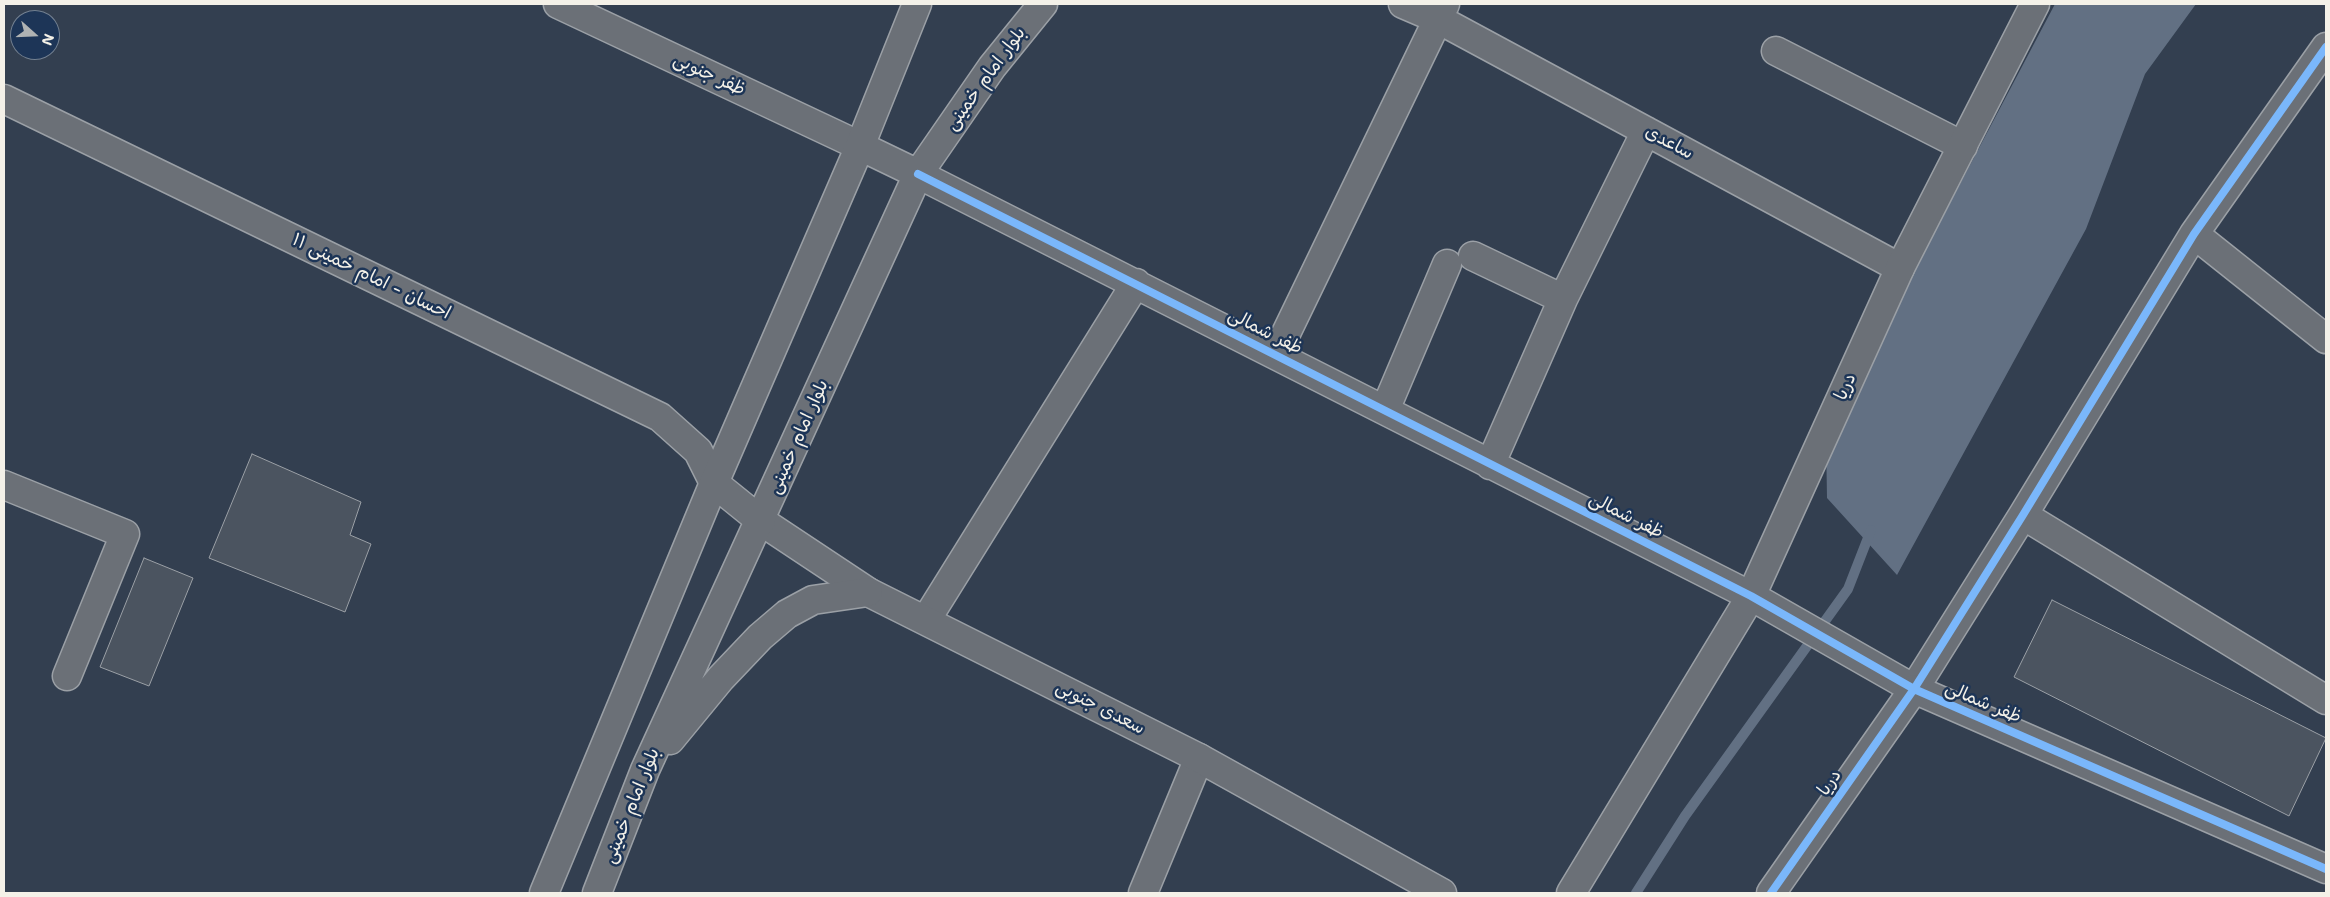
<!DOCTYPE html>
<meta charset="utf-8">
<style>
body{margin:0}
#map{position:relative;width:2330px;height:897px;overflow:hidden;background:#333f50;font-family:"Shantell Sans",sans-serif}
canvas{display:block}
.frame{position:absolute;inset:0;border:5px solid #f4f1e8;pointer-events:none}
.north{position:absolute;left:10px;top:10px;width:50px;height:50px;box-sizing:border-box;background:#1d3557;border:1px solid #738091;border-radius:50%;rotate:110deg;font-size:14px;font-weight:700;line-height:20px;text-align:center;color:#f4f1e8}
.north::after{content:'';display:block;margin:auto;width:18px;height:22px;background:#b0b3b3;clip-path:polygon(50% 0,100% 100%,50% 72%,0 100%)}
</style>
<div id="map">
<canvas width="2330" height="897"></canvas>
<div class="frame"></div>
<div class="north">N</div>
</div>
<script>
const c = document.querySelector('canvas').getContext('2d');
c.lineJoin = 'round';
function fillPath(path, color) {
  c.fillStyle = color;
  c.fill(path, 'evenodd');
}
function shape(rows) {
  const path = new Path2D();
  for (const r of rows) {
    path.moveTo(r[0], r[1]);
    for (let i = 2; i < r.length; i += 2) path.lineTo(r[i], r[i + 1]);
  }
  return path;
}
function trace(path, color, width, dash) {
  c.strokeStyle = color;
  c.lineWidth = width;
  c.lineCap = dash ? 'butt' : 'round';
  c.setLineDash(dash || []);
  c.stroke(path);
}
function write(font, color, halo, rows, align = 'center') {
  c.font = font + ' "Shantell Sans","Playpen Sans Arabic",sans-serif';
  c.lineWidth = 5;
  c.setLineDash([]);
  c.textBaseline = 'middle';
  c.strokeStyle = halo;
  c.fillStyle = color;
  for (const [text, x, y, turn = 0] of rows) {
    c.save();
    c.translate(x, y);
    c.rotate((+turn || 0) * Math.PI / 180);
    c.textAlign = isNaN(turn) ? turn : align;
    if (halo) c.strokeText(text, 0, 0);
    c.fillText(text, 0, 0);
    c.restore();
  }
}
const water = shape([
 [2055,4,2196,4,2145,74,2086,229,1897,575,1827,498,1826,438]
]);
const stream = shape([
 [1636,893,1685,816,1848,589,1871,530]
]);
const building = shape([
 [252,454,361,502,350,535,371,544,345,612,209,558,252,454],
 [144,558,193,578,149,686,100,667,144,558],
 [2052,600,2326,738,2289,816,2014,677,2052,600]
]);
const street = shape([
 [558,4,860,146],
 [1403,4,1438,19,1445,4],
 [1776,51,1963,146],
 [4,99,660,417,698,451,714,483],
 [918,174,1751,596,1914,689,2326,869],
 [2194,234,2326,339],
 [1473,256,1563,299],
 [1276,354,1438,19,1900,268],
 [1385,410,1447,264],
 [1490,465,1563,299,1646,131],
 [4,485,125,534,67,676],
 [2023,515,2326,700],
 [926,620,1136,283],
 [1914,689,2023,515,2194,234,2326,47],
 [1143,893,1199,758]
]);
const secondary = shape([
 [761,521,868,592,1199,758,1442,893],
 [1571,893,1751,596,1900,268,2035,4],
 [1771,893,1914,689]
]);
const primary = shape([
 [860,146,918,174],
 [714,483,761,521],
 [670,740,721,678,760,637,787,614,813,600,868,592],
 [544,893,714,483,860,146,917,4],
 [597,893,645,770,918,174,992,67,1043,4]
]);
const cycleway = shape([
 [918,174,1751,596,1914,689,2326,869],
 [1771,893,1914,689,2023,515,2194,234,2326,47]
]);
const streetNames = [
 ["ظفر جنوبی",709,75,25],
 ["بلوار امام خمینی",986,79,-54],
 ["ساعدی",1669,143,28],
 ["احسان - امام خمینی ۱۱",371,277,26],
 ["ظفر شمالی",1265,332,27],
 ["دریا",1846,387,-66],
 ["بلوار امام خمینی",799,437,-66],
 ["ظفر شمالی",1626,516,27],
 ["ظفر شمالی",1983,703,23],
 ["سعدی جنوبی",1100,708,27],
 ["دریا",1830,783,-55],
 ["بلوار امام خمینی",632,806,-68]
];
fillPath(water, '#627083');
trace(stream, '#627083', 10);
fillPath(building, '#4b5460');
trace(building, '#9ba0a6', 1);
trace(street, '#9ba0a6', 31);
trace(secondary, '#9ba0a6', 31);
trace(primary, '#9ba0a6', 31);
trace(street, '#6b7077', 28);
trace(secondary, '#6b7077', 28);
trace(primary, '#6b7077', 28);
trace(cycleway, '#7ab7fb', 8);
write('18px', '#f4f1e8', '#1d3557', streetNames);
</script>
